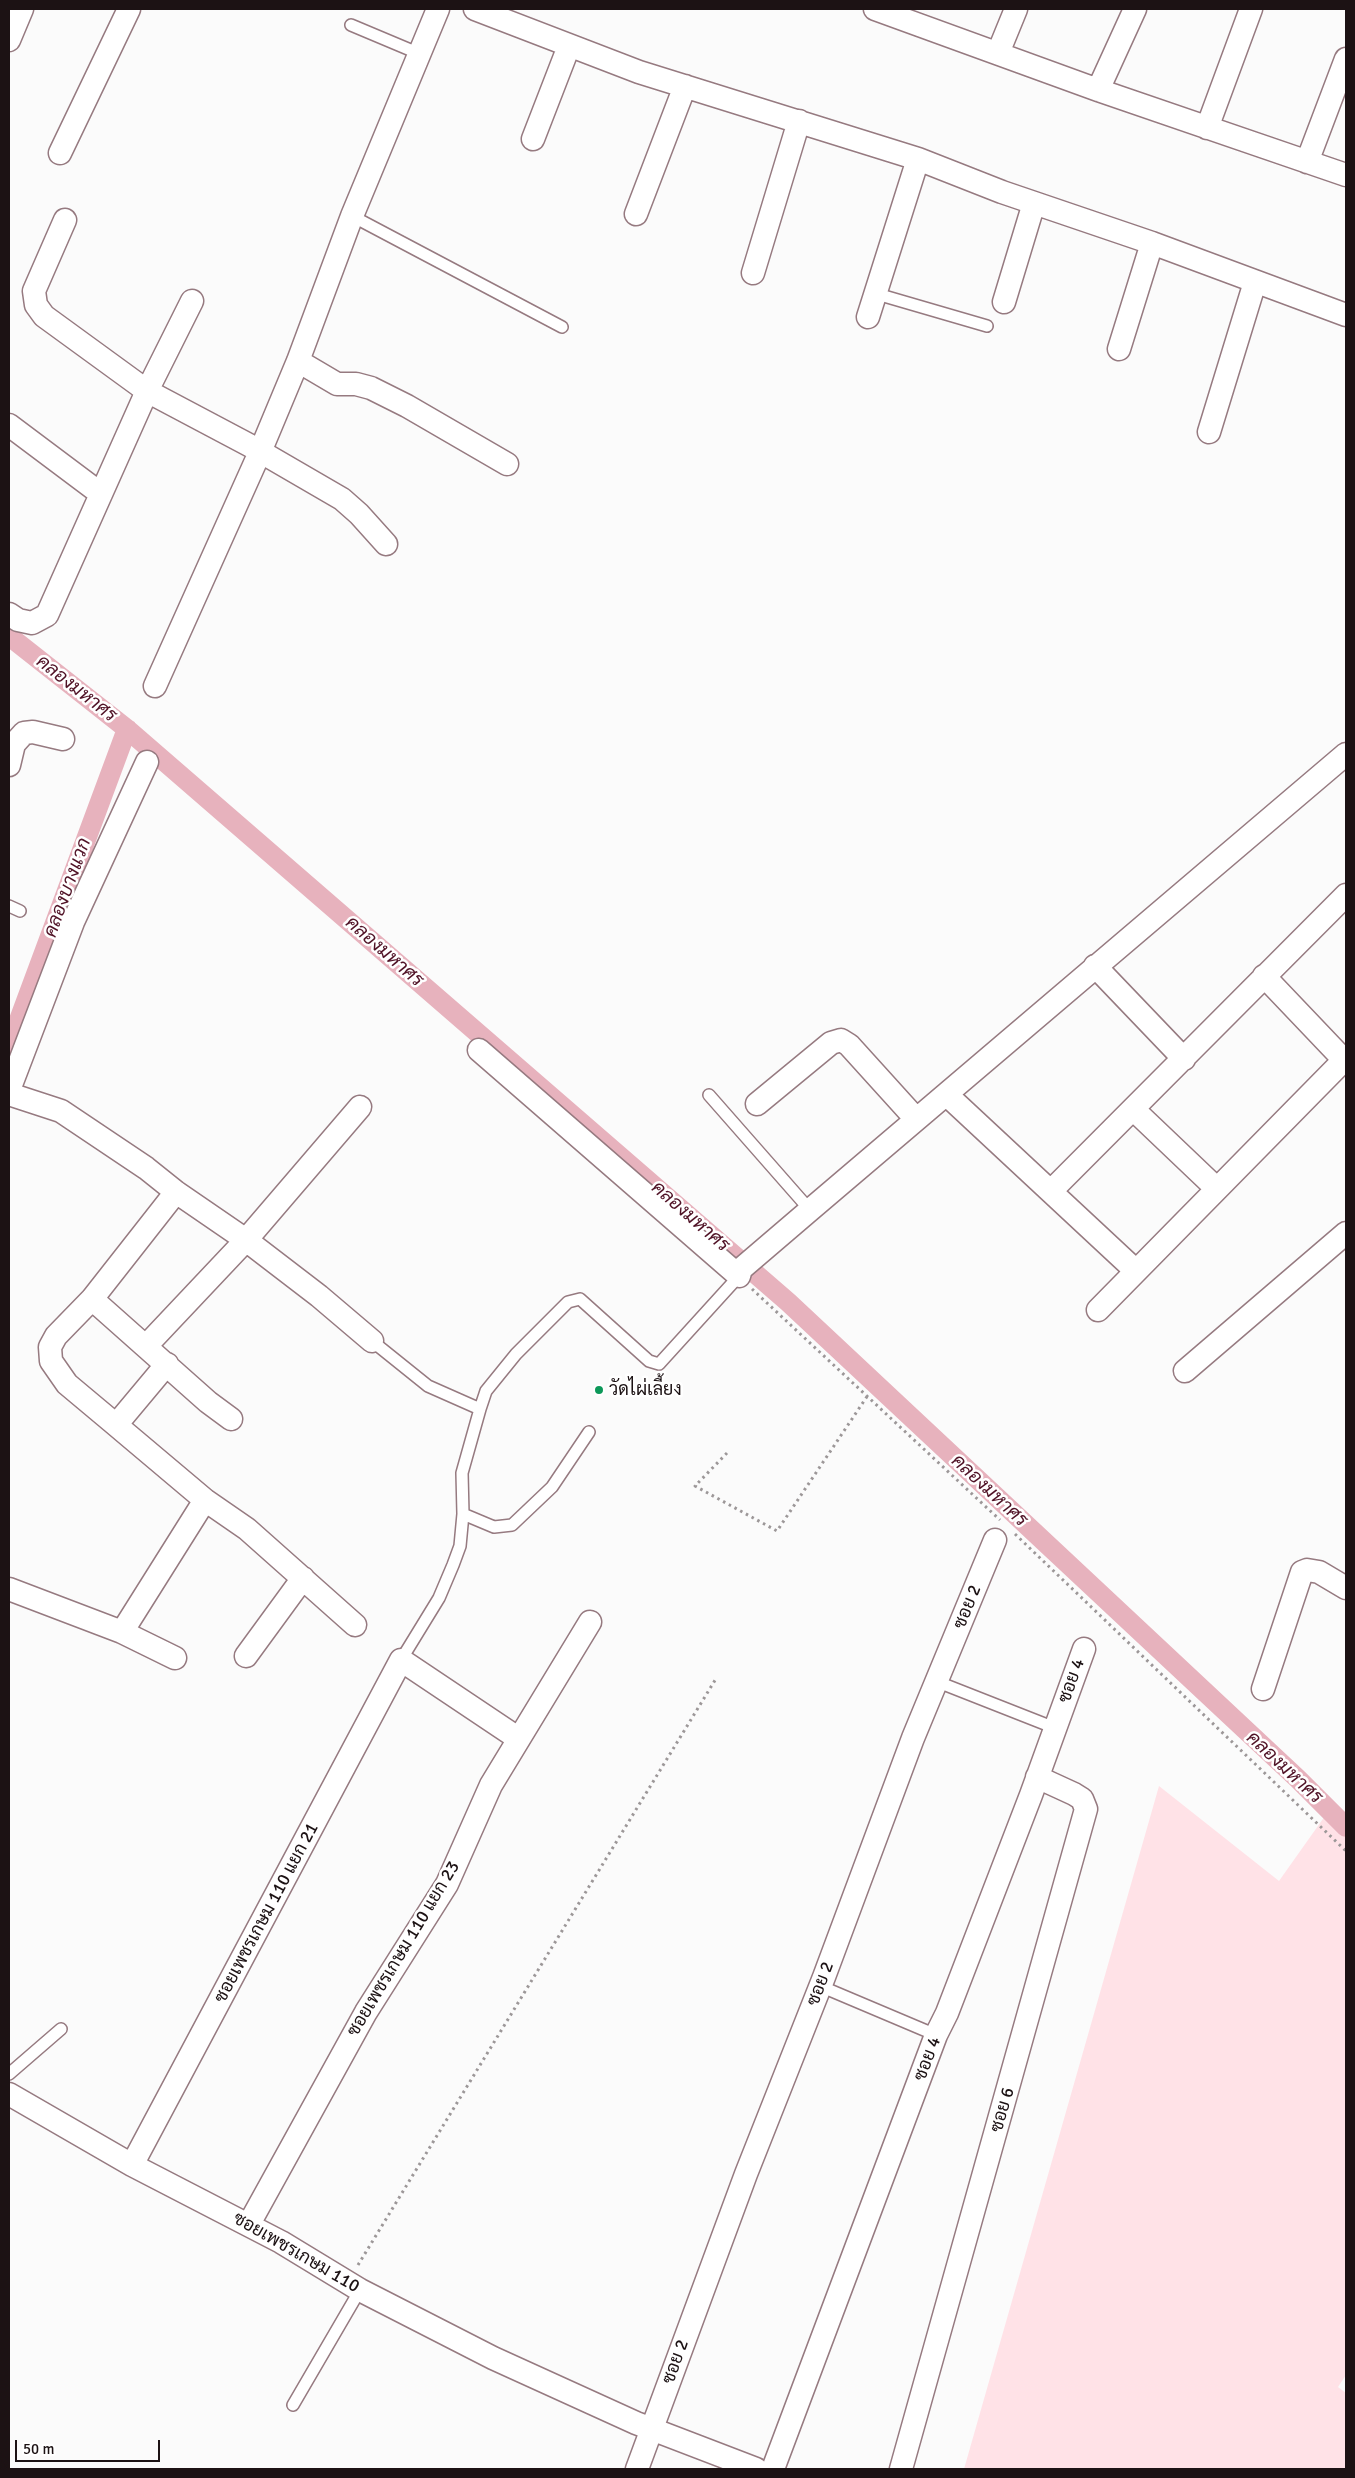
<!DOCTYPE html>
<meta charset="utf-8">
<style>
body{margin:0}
#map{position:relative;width:1355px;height:2478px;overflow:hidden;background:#fbfbfb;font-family:Signika,sans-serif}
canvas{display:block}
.frame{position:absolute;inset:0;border:10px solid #1c1214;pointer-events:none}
.scale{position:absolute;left:15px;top:2440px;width:145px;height:22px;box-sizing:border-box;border:2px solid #1c1214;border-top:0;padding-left:6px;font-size:15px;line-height:18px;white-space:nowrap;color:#1c1214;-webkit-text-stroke:4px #fff;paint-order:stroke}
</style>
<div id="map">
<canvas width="1355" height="2478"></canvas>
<div class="frame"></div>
<div class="scale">50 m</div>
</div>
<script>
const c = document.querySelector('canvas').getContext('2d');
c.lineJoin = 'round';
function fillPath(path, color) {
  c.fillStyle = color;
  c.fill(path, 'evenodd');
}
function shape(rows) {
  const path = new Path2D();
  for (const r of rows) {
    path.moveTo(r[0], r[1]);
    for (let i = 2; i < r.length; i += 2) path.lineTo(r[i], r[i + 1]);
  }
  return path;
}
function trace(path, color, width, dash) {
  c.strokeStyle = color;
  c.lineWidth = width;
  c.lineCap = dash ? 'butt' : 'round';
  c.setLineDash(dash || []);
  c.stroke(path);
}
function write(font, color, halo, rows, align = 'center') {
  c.font = font + ' Signika,Sarabun,sans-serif';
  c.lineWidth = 5;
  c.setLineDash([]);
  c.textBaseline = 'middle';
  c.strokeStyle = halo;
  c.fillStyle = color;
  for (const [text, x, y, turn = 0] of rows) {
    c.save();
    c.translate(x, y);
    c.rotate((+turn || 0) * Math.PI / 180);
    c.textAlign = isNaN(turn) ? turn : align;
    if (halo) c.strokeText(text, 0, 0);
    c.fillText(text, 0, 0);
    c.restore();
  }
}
const green = shape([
 [1159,1786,1279,1881,1325,1816,1346,1838,1346,2375,1338,2387,1346,2393,1346,2469,964,2469]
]);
const canal = shape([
 [9,636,127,729,788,1302,1298,1779,1346,1827],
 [9,1047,127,729]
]);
const path = shape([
 [752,1289,1000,1520],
 [727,1453,695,1486,777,1531,868,1395],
 [1015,1534,1346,1851],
 [358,2265,717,1677]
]);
const lane = shape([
 [351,25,420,54],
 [352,216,562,327],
 [877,294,987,326],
 [9,906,20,911],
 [709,1095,810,1210],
 [372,1341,428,1386,480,1409],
 [463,1514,494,1527,512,1525,552,1487,589,1432],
 [401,1660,439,1598,453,1565,460,1546,463,1514,462,1473,480,1409,486,1391,516,1354,568,1302,580,1299,649,1361,659,1364,739,1276],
 [938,1682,1055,1728],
 [820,1986,936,2035],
 [9,2074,61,2029],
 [293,2405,360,2290]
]);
const street = shape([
 [475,9,639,72,918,159,1002,192,1152,243,1346,315],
 [875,9,1098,90,1346,175],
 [9,40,22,9],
 [998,53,1016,9],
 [1098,90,1135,9],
 [1207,128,1251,9],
 [533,139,569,46],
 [60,153,129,9],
 [1307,162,1346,59],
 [636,214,685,86],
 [65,220,34,291,36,305,44,316,147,391,249,445,342,499,359,514,386,544],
 [753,273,799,121],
 [1004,302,1034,203],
 [868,317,918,159],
 [1119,349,1152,243],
 [298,361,337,384,356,384,371,388,407,406,507,464],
 [9,425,101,494],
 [1209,432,1255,282],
 [9,614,18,620,32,623,47,615,147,391,192,301],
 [155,686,260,452,298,361,352,216,438,9],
 [9,765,14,744,24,733,33,732,63,739],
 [1095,966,1184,1059],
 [1264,976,1344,1060],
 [479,1050,739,1276,741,1269,810,1210,1346,754],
 [9,1090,73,922,147,762],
 [9,1094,61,1111,146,1168,176,1192,246,1240,319,1296,372,1341],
 [947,1095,1136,1271],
 [757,1104,831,1043,841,1040,849,1045,916,1119],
 [1133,1109,1217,1189],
 [1051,1191,1346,895],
 [92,1299,208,1402,231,1419],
 [1098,1310,1346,1058],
 [146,1346,246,1240,360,1107],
 [167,1364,116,1425,205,1500,247,1529,355,1625],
 [1185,1371,1346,1233],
 [116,1425,67,1384,51,1361,50,1347,56,1336,92,1299,176,1192],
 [9,1589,122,1632,175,1658],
 [122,1632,205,1500],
 [246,1656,303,1578],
 [1263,1689,1302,1572,1307,1570,1319,1572,1346,1588],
 [9,2094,132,2165,281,2242,360,2290,493,2358,636,2423,756,2469],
 [132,2165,401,1660,519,1739],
 [249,2224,366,2012,447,1884,491,1785,590,1622],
 [637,2469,746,2174,824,1977,913,1738,995,1540],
 [773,2469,936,2035,947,2013,1031,1795,1084,1649],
 [901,2469,1086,1809,1082,1799,1074,1794,1037,1777]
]);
const markers = [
 [599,1390,5,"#0c9859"]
];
const poiNames = [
 ["วัดไผ่เลี้ยง",609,1390]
];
const streetNames = [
 ["ซอย 2",968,1607,-68],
 ["ซอย 4",1072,1681,-70],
 ["ซอยเพชรเกษม 110 แยก 21",267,1913,-62],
 ["ซอยเพชรเกษม 110 แยก 23",404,1949,-59],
 ["ซอย 2",821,1984,-69],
 ["ซอย 4",928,2059,-69],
 ["ซอย 6",1003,2110,-74],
 ["ซอยเพชรเกษม 110",296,2253,30],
 ["ซอย 2",676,2362,-70]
];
const waterNames = [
 ["คลองมหาศร",76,689,38],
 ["คลองบางแวก",68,888,-70],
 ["คลองมหาศร",384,952,41],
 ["คลองมหาศร",690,1217,41],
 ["คลองมหาศร",989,1491,43],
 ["คลองมหาศร",1284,1768,43]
];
fillPath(green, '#ffe2e7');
trace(canal, '#e7b2bd', 20);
trace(lane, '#967a80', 14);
trace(street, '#967a80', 25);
trace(path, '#9c9798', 3, [2.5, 4]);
trace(lane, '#fff', 11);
trace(street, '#fff', 22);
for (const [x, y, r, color] of markers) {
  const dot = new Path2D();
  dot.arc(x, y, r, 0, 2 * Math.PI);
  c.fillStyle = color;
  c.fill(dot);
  trace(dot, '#fff', 2);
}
write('18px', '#1c1214', '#fff', poiNames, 'left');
write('18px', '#1c1214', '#fff', streetNames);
write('italic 19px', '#501226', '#fff', waterNames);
</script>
